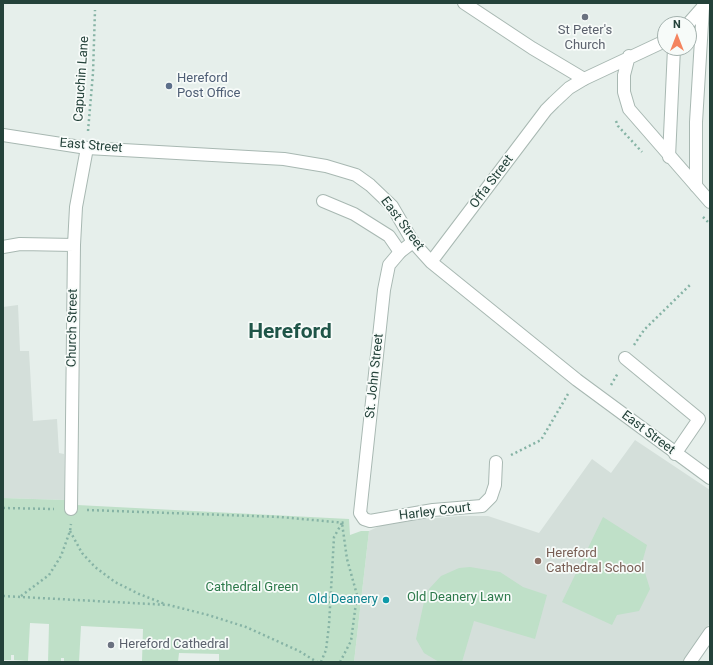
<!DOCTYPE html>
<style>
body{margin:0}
#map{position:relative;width:713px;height:665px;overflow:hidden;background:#e6efeb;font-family:Roboto,sans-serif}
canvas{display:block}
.frame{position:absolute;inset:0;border:4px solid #24423a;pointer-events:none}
.north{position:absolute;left:657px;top:16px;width:40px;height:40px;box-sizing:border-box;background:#f7fbf9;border:1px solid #a3b1ad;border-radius:50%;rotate:0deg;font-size:11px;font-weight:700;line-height:16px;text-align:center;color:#24423a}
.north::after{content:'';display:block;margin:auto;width:14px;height:18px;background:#f4845f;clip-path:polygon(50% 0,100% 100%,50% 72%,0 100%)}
</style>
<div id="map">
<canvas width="713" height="665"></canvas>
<div class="frame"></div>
<div class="north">N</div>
</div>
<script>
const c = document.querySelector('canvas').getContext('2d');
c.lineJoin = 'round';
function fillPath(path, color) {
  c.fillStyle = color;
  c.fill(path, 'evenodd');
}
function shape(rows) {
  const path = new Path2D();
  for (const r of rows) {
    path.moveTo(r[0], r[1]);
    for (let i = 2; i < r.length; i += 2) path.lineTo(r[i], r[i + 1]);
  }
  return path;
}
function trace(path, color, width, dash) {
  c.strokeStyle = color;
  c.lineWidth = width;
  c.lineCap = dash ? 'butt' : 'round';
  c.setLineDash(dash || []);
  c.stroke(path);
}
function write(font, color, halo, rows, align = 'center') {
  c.font = font + ' Roboto,sans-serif';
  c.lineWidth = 3.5;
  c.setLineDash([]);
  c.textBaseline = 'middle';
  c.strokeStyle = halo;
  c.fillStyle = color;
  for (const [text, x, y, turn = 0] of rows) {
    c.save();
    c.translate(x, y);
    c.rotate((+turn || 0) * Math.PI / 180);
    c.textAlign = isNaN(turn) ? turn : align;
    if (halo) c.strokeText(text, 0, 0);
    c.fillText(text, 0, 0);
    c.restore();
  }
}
const built = shape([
 [18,305,20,351,29,351,33,421,57,419,59,453,64,454,64,500,3,498,3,307],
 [635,440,710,490,710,623,684,662,354,662,369,531,388,522,460,516,488,516,539,533,592,459,611,473]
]);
const green = shape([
 [3,498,64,500,77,505,349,519,350,535,361,531,369,531,354,662,219,662,219,654,179,653,178,662,145,662,142,661,143,629,81,626,79,662,64,662,64,658,61,658,61,662,48,662,49,624,30,623,28,661,14,660,14,655,11,655,11,660,3,660],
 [603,517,647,545,642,563,650,589,639,611,617,615,612,625,562,602],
 [470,567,500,572,523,587,547,595,535,639,474,621,462,662,439,662,424,653,416,639,425,597,429,589,441,576,459,568]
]);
const path = shape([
 [616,121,618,126,642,152],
 [88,131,93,73,95,10],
 [703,217,710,224],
 [634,345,644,330,691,284],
 [611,385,618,373],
 [511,455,541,440,568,394],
 [3,508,54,509],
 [87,510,280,517,346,523],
 [70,531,82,553,95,567,115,582,139,594,165,604],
 [3,596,169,605,208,615,246,627,299,651,317,662],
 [21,596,49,575,61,556,70,531,71,524],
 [321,662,326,650,329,625,334,537,342,523],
 [340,662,351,641,357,595,347,559,342,523]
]);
const service = shape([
 [669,157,674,48],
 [696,186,696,122,703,7],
 [323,201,354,214,389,236,400,252],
 [625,358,699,419,675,454]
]);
const pedestrian = shape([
 [464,3,532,48,584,79],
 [3,247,20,244,74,245],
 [71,509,74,245,76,207,87,148]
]);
const minor = shape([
 [688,24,703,7,704,3],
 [629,56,624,75,624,92,629,109,710,202],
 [3,135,87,148,284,159,326,166,356,175,370,185,392,206,413,242,431,262,577,380,710,478],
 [413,242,400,252,389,265,384,290,360,513,364,519,370,521,433,510,482,506,491,497,495,485,496,462],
 [431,262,546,110,554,102,569,88,584,79,665,41],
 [690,662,710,633]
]);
const markers = [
 [585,17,4,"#6b7280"],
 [169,86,4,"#5c6f8a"],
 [538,561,4,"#8d6e63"],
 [386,600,4,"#0f9aa8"],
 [111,645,4,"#6b7280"]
];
const worshipNames = [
 ["St Peter's",585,31],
 ["Church",585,46],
 ["Hereford Cathedral",119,645,"left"]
];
const streetNames = [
 ["Capuchin Lane",82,79,-86],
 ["East Street",91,146,5],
 ["Offa Street",492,182,-53],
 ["East Street",402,224,53],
 ["Church Street",73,328,-89],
 ["St. John Street",375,376,-84],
 ["East Street",648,433,37],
 ["Harley Court",435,512,-7]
];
const serviceNames = [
 ["Hereford",177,79],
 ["Post Office",177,94]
];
const educationNames = [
 ["Hereford",546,554],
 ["Cathedral School",546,569]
];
const parkNames = [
 ["Cathedral Green",252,588],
 ["Old Deanery Lawn",459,598]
];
const cultureNames = [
 ["Old Deanery",378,600]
];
const townNames = [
 ["Hereford",290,333]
];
fillPath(built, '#d4dfda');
fillPath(green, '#bfe0c8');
trace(service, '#a8b8b2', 14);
trace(pedestrian, '#a8b8b2', 14);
trace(minor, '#a8b8b2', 14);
trace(path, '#86b3a5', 2.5, [2, 3]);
trace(service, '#fff', 12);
trace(pedestrian, '#fff', 12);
trace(minor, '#fff', 12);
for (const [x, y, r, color] of markers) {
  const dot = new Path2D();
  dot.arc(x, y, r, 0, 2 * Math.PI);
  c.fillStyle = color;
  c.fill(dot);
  trace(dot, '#f7fbf9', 1.5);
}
write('13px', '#5b616d', '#f7fbf9', worshipNames);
write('13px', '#24423a', '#f7fbf9', streetNames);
write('13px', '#4e5e75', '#f7fbf9', serviceNames, 'left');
write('13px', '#785e54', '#f7fbf9', educationNames, 'left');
write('13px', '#2d7a4b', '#f7fbf9', parkNames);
write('13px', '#0d838f', '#f7fbf9', cultureNames, 'right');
write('bold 21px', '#1f5548', '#f7fbf9', townNames);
</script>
